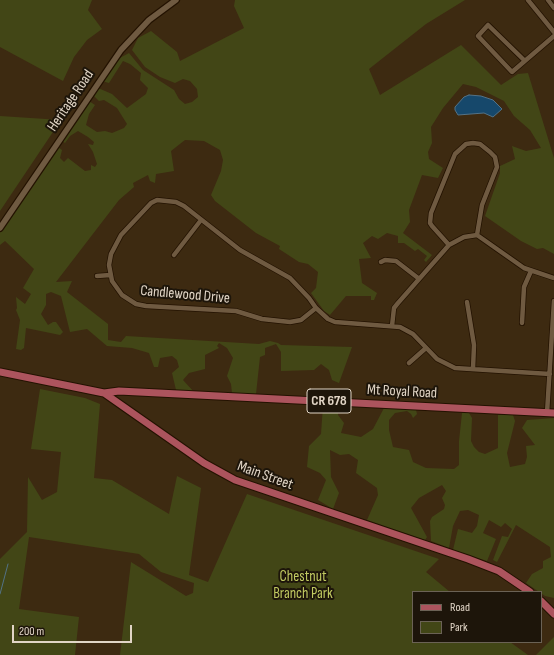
<!DOCTYPE html>
<style>
body{margin:0}
#map{position:relative;width:554px;height:655px;overflow:hidden;background:#3d2a11;font-family:"Sofia Sans Condensed",sans-serif}
canvas{display:block}
.legend{position:absolute;left:412px;top:591px;width:130px;height:52px;box-sizing:border-box;background:#1d150a;border:1px solid #6b6255;margin:0;padding:5px 7px;list-style:none;font-size:12px;color:#e1d5c6}
.legend li{display:flex;align-items:center;gap:8px;height:20px}
.legend b{width:20px;border:1px solid #6b6255}
.scale{position:absolute;left:12px;top:625px;width:120px;height:18px;box-sizing:border-box;border:2px solid #e1d5c6;border-top:0;padding-left:5px;font-size:12px;line-height:14px;white-space:nowrap;color:#e1d5c6;-webkit-text-stroke:3px #1d150a;paint-order:stroke}
</style>
<div id="map">
<canvas width="554" height="655"></canvas>
<ul class="legend">
<li><b style="height:5px;background:#ac545d"></b>Road</li>
<li><b style="height:11px;background:#424616"></b>Park</li>
</ul>
<div class="scale">200 m</div>
</div>
<script>
const c = document.querySelector('canvas').getContext('2d');
c.lineJoin = 'round';
function fillPath(path, color) {
  c.fillStyle = color;
  c.fill(path, 'evenodd');
}
function shape(rows) {
  const path = new Path2D();
  for (const r of rows) {
    path.moveTo(r[0], r[1]);
    for (let i = 2; i < r.length; i += 2) path.lineTo(r[i], r[i + 1]);
  }
  return path;
}
function trace(path, color, width, dash) {
  c.strokeStyle = color;
  c.lineWidth = width;
  c.lineCap = dash ? 'butt' : 'round';
  c.setLineDash(dash || []);
  c.stroke(path);
}
function write(font, color, halo, rows, align = 'center') {
  c.font = font + ' "Sofia Sans Condensed",sans-serif';
  c.lineWidth = 4;
  c.setLineDash([]);
  c.textBaseline = 'middle';
  c.strokeStyle = halo;
  c.fillStyle = color;
  for (const [text, x, y, turn = 0] of rows) {
    c.save();
    c.translate(x, y);
    c.rotate((+turn || 0) * Math.PI / 180);
    c.textAlign = isNaN(turn) ? turn : align;
    if (halo) c.strokeText(text, 0, 0);
    c.fillText(text, 0, 0);
    c.restore();
  }
}
const green = shape([
 [0,0,92,0,88,10,102,29,87,40,74,57,63,81,0,47],
 [235,0,465,0,426,24,369,69,380,95,461,45,501,85,518,74,528,73,554,158,554,254,543,248,537,249,521,241,485,216,500,173,500,166,515,159,512,146,526,151,541,148,530,130,514,116,504,101,476,87,463,84,443,108,431,127,432,143,428,152,429,159,443,168,438,178,422,175,409,210,410,222,403,233,432,255,426,262,424,260,427,256,418,249,415,251,404,243,398,243,398,236,387,233,378,239,372,236,363,243,371,258,359,259,362,283,377,293,374,300,371,300,371,296,346,296,330,315,324,311,311,293,316,288,318,272,308,264,299,262,279,249,280,246,256,233,215,201,211,195,221,171,223,160,220,150,204,141,185,140,171,151,174,171,156,174,155,183,150,181,148,175,133,183,134,187,119,200,56,282,72,281,67,292,108,324,108,340,121,342,126,336,259,344,270,341,278,343,281,345,352,347,339,383,332,380,329,370,321,364,314,370,281,371,281,352,276,344,265,348,265,355,260,357,256,394,232,393,231,384,227,376,233,358,227,348,219,343,217,346,219,348,205,355,205,369,189,373,183,380,194,392,176,390,172,373,179,367,177,360,172,356,160,358,158,367,154,367,149,353,132,348,107,346,87,329,70,332,61,296,51,292,46,294,46,305,41,314,48,325,53,322,56,322,63,332,60,335,26,328,24,348,21,350,16,349,20,320,16,310,17,308,16,297,25,304,31,294,23,288,34,269,5,241,0,245,0,232,58,147,62,150,60,158,64,162,68,158,85,171,91,170,91,165,95,167,97,164,93,152,88,144,93,145,94,142,88,137,78,131,70,136,65,143,62,141,89,101,95,105,89,114,86,125,97,132,105,131,112,133,124,128,127,124,117,108,104,100,99,101,93,95,98,88,112,94,127,108,146,94,148,88,140,80,141,73,130,64,123,61,109,83,102,81,116,60,129,53,143,70,174,90,179,99,185,104,192,102,198,97,197,89,190,81,183,79,175,83,160,77,145,67,132,50,138,38,151,31,177,52,180,61,244,28,234,6],
 [0,116,61,120,0,211],
 [40,389,85,398,100,404,94,478,112,480,169,514,177,476,201,488,189,575,208,582,247,494,439,559,426,572,450,592,413,592,413,642,510,642,528,655,120,655,131,562,186,596,193,593,194,583,161,572,139,554,29,537,19,609,79,617,75,655,0,655,0,559,27,532,28,477,42,500,57,492,61,452,31,449],
 [323,405,339,405,338,415,344,423,341,433,361,437,373,429,384,408,416,410,417,414,413,418,411,414,407,411,395,413,389,420,389,430,393,447,409,450,413,462,426,468,454,469,459,465,459,441,462,413,469,413,472,418,471,441,474,447,479,452,485,454,498,448,498,415,513,415,515,421,507,453,510,467,525,464,527,457,526,446,535,445,522,428,527,420,554,418,554,598,545,596,526,583,532,574,543,568,543,561,551,557,550,547,516,525,497,562,493,560,502,536,508,537,512,529,505,523,501,527,489,520,483,533,496,539,487,561,453,550,458,529,472,533,477,526,479,515,468,510,460,511,453,526,449,548,431,541,430,521,432,517,444,509,445,505,442,498,446,491,442,485,419,498,411,508,427,537,425,540,367,520,378,495,377,488,356,473,358,460,349,454,340,455,330,450,331,477,339,493,333,509,318,500,326,480,320,473,307,467,309,446,321,434],
 [554,637,554,655,536,655]
]);
const water = shape([
 [469,95,481,96,493,100,502,109,493,117,484,113,458,115,455,110,455,107,464,97,469,95]
]);
const stream = shape([
 [0,594,8,564]
]);
const minor = shape([
 [528,0,554,32],
 [548,0,554,8],
 [525,61,488,25,478,36,512,72,554,36],
 [449,245,432,226,430,223,431,213,455,154,466,144,473,143,480,144,490,152,495,157,497,167,482,205,477,235],
 [174,255,201,220],
 [381,262,385,260,396,261,418,278],
 [97,276,110,275],
 [467,302,474,345,473,369],
 [316,308,301,320,290,322,262,319,236,311,146,306,136,304,122,295,112,281,109,265,111,254,121,235,151,203,157,200,176,202,184,206,240,250,290,278,309,298,316,308,328,319,335,322,400,327,413,334,437,359,455,368,550,374],
 [522,323,524,287,531,271],
 [392,326,394,308,398,303,449,245,464,237,477,235,524,268,554,278],
 [409,363,426,348],
 [547,413,554,301]
]);
const tertiary = shape([
 [0,228,121,50,149,20,176,0]
]);
const primary = shape([
 [0,372,104,393,204,463,235,480,468,559,499,571,530,592],
 [104,393,119,391,554,413],
 [541,601,554,614]
]);
const shields = [
 [329,401,44]
];
const shieldNames = [
 ["CR 678",329,401]
];
const streetNames = [
 ["Heritage Road",71,101,-56],
 ["Candlewood Drive",185,295,5],
 ["Mt Royal Road",402,392,3],
 ["Main Street",265,476,20]
];
const parkNames = [
 ["Chestnut",303,577],
 ["Branch Park",303,594]
];
fillPath(green, '#424616');
fillPath(water, '#16486b');
trace(water, '#537286', 1);
trace(stream, '#537286', 1);
trace(minor, '#231200', 6);
trace(tertiary, '#231200', 8);
trace(primary, '#231200', 9);
trace(minor, '#6f5a41', 4.5);
trace(tertiary, '#6f5a41', 5.5);
trace(primary, '#ac545d', 7);
for (const [x, y, w] of shields) {
  const box = new Path2D();
  box.roundRect(x - w / 2, y - 12, w, 24, 3);
  c.fillStyle = '#1d150a';
  c.fill(box);
  trace(box, '#e1d5c6', 1);
}
write('bold 14px', '#e1d5c6', null, shieldNames);
write('15px', '#e1d5c6', '#1d150a', streetNames);
write('15px', '#c1ca61', '#1d150a', parkNames);
</script>
